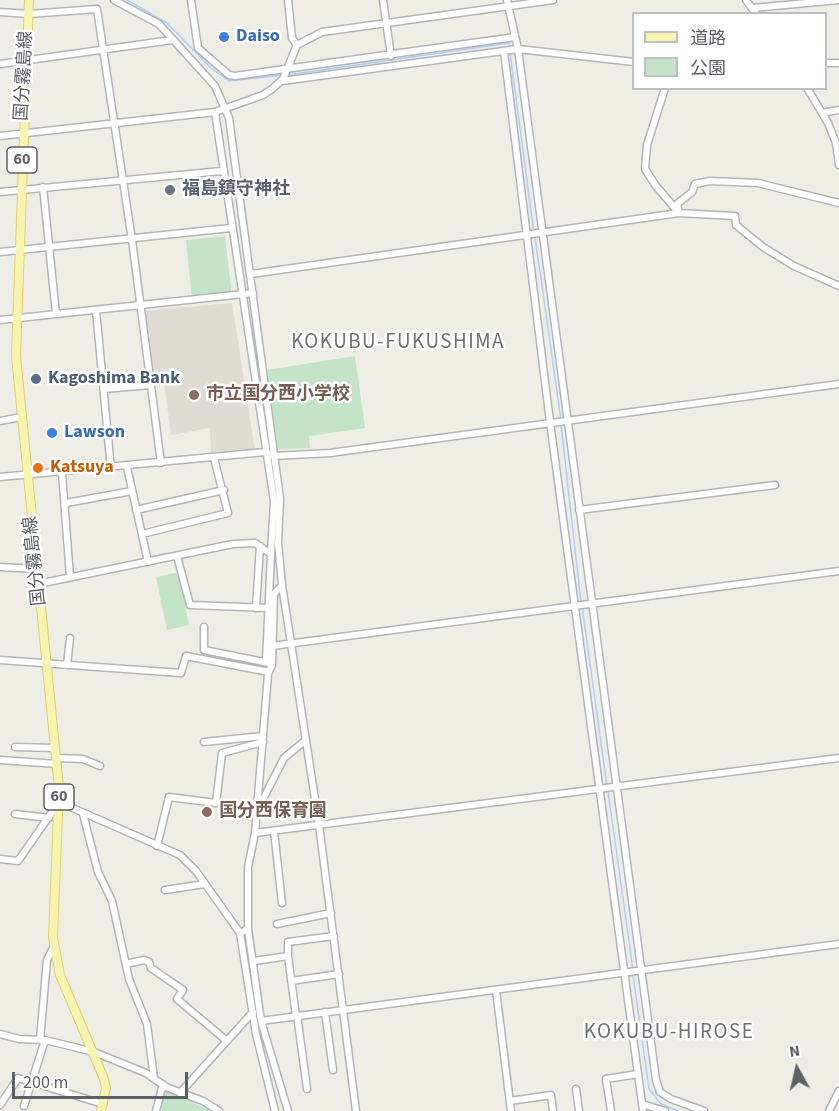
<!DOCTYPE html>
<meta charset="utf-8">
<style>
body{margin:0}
#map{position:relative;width:839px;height:1111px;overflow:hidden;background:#eeede6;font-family:"Source Sans 3","Noto Sans JP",sans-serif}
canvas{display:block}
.legend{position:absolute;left:632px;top:12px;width:195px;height:78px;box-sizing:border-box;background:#fff;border:2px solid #bebfc1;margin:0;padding:8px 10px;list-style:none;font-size:18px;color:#5d6065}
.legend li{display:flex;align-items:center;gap:12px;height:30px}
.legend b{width:30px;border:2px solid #bebfc1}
.north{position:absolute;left:767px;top:1039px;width:60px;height:60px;-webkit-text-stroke:4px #fff;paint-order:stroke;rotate:352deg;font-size:16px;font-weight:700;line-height:24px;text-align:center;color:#5d6065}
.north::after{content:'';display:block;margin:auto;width:21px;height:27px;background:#5d6065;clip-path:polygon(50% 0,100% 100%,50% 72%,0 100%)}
.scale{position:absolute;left:12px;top:1072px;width:176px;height:27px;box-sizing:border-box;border:3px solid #5d6065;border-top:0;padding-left:8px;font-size:18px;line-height:21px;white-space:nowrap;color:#5d6065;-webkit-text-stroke:4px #fff;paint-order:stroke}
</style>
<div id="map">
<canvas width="839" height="1111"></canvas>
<ul class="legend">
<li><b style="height:8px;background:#f8f4b1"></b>道路</li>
<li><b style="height:16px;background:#c4e4c8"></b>公園</li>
</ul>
<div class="north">N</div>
<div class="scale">200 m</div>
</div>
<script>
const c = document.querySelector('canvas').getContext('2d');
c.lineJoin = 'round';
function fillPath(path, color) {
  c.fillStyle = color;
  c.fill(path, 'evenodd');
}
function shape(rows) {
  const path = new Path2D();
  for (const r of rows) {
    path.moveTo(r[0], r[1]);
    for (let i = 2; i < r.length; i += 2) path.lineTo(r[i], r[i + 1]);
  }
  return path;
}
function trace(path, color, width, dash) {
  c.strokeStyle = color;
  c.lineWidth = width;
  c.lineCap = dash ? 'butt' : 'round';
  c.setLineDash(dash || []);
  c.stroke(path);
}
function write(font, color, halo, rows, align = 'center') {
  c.font = font + ' "Source Sans 3","Noto Sans JP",sans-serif';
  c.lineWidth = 5;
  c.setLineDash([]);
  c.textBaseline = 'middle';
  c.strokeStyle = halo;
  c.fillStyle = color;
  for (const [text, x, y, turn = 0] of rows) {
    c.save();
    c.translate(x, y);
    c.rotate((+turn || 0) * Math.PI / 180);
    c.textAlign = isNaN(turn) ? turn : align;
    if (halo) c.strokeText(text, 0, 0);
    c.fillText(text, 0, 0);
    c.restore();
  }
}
const education = shape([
 [232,303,255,450,211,456,210,428,171,435,163,373,150,374,144,311]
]);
const green = shape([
 [225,236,232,296,192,300,186,240],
 [355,356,365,428,309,436,310,448,277,449,267,370],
 [179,572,189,625,167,630,156,577],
 [163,1089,198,1105,213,1111,159,1111]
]);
const stream = shape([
 [127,0,167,23,211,68,229,81,282,75],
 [510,53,534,233],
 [287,75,509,43,510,48],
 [535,237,561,420],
 [561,425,581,602],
 [582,606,607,786],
 [608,791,633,970],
 [633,975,649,1089,661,1104,678,1111]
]);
const minor = shape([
 [114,0,159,24,215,86,229,118,280,499,278,543,282,585,319,825,356,1111],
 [191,0,198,48,229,75,235,76,515,37],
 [288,0,292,38,297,45],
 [383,0,391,56],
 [507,0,518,49,656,1080,660,1092,671,1099,704,1111],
 [746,0,756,14],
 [753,8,839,0],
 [0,12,29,14,97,9,132,240,161,463],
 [504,51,550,422,643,1111],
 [826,63,839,63],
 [0,64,172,40],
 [282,81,518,49,634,62],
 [665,88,647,145,645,169,656,186,679,213],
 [807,88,828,123,836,143,839,165],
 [822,113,839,110],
 [0,136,215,112,263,95,272,89,283,79,297,45,322,32,553,0],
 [43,187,56,314],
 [0,192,222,171],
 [679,213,677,204,692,192,695,184,710,181,758,183,839,203],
 [0,252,231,228],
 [251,274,679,213,735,216,736,225,763,247,794,266,839,286],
 [96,310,111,469],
 [0,320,253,293],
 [104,389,150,385],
 [0,421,21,417],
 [127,467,148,562],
 [62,473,70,577],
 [0,477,265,452,273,456,330,453,839,384],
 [66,503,132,491],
 [136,510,224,490],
 [579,510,775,485],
 [142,534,228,513,214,458],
 [177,556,190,605,269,608],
 [0,567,37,569],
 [38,584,233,544,255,543,271,554,274,501,215,112],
 [256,608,260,546],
 [204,627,204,650,269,663],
 [272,646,839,571],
 [0,660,181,673,186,656,269,672],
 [266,662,271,554],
 [67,665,70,638],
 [204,742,263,736],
 [15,747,55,748],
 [56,758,83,759,100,766],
 [0,760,57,764],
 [259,807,284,758,306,740],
 [15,814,49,818],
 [83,814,98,872,112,901,129,979,147,1024,154,1078],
 [274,831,282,903],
 [255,833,839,758],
 [157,846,169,797,216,803,222,753,263,742],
 [0,859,18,861,59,802,180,855,196,871,240,933,256,1034,275,1111],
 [165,890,205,884],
 [277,924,331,913],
 [248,929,261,1021,839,944],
 [244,931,248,929,248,867,255,833,268,674,272,665,274,594,282,585],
 [288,956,288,942,334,936],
 [254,961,288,956,296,1016],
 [126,964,144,960,149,962,151,968,183,990,177,999,227,1041],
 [291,981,339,974],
 [496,990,511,1111],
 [325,1012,333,1070],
 [297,1015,307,1089],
 [261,1021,288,1111],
 [0,1034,19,1039,45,1040,94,1052,146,1073,166,1087,203,1101,219,1111],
 [40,1040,47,960,54,946],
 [576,1089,579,1111],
 [180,1093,253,1012],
 [510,1101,551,1095,553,1111],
 [642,1104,665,1111],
 [0,1105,18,1078,103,1104],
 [24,1106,45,1040],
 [156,1111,163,1084],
 [611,1111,606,1079,638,1074],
 [829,1111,839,1091]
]);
const major = shape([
 [29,0,16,356,59,788,53,937,60,975,104,1079,106,1088,101,1111]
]);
const markers = [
 [224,37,6,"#3f7fe0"],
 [170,190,6,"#6b7280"],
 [36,379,6,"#5c6f8a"],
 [194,395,6,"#8d6e63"],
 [52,433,6,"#3f7fe0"],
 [38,468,6,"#e8710a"],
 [207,812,6,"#8d6e63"]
];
const shields = [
 [22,160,30],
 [59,797,30]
];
const shieldNames = [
 ["60",22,160],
 ["60",59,797]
];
const shopNames = [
 ["Daiso",236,37],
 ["Lawson",64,433]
];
const streetNames = [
 ["国分霧島線",25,76,-87],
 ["国分霧島線",36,561,-96]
];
const worshipNames = [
 ["福島鎮守神社",182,190]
];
const serviceNames = [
 ["Kagoshima Bank",48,379]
];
const educationNames = [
 ["市立国分西小学校",206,395],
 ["国分西保育園",219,812]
];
const foodNames = [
 ["Katsuya",50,468]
];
const quarterNames = [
 ["KOKUBU-FUKUSHIMA",398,343],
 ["KOKUBU-HIROSE",669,1033]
];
fillPath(education, '#dedcd4');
fillPath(green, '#c4e4c8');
trace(stream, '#accff8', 1.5);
trace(minor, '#b3b5b9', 9);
trace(major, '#e6d067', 10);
trace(minor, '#fff', 6);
trace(major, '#f8f4b1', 8);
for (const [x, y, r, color] of markers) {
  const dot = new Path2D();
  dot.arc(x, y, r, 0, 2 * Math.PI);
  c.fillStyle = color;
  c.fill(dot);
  trace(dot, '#fff', 2);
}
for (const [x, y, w] of shields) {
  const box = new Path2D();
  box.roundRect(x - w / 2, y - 13, w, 26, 4.5);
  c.fillStyle = '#fff';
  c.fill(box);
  trace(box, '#5d6065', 1.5);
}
write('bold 16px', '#5d6065', null, shieldNames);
write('bold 18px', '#366cbe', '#fff', shopNames, 'left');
write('18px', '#5d6065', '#fff', streetNames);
write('bold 18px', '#5b616d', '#fff', worshipNames, 'left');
write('bold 18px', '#4e5e75', '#fff', serviceNames, 'left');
write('bold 18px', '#785e54', '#fff', educationNames, 'left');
write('bold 18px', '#c56008', '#fff', foodNames, 'left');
c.letterSpacing = '1.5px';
write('21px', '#6e7277', '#fff', quarterNames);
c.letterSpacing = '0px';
</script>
